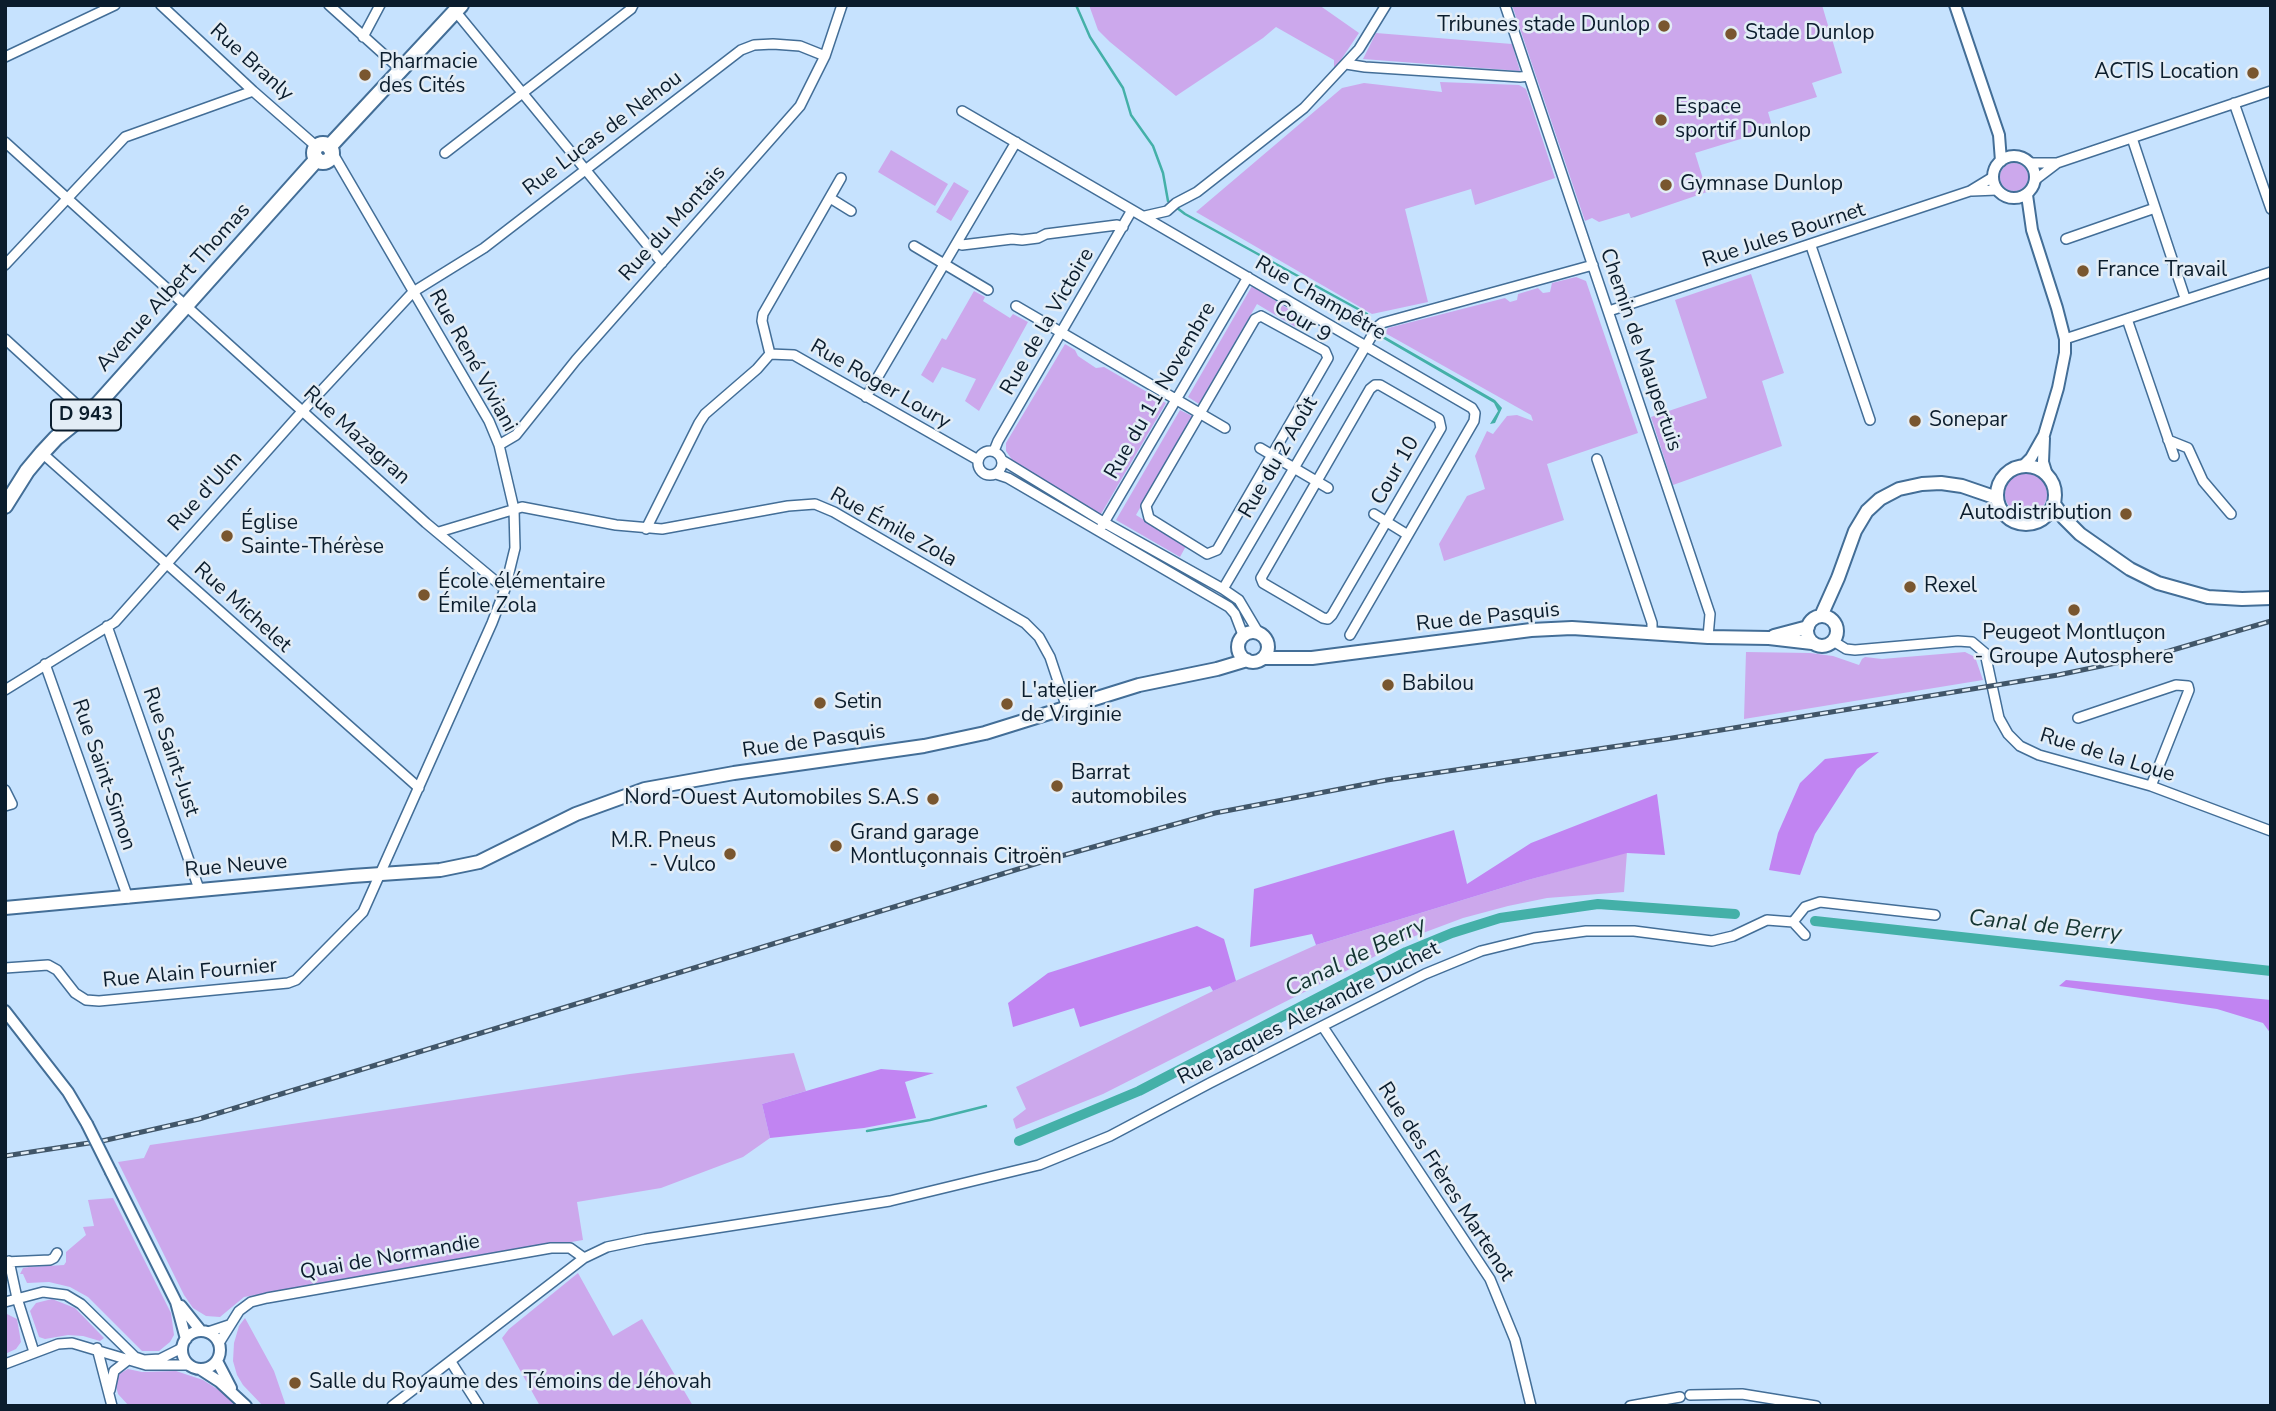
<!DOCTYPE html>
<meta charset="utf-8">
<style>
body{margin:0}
#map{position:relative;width:2276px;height:1411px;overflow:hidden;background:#c6e2fe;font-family:"Nunito Sans",sans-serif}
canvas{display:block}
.frame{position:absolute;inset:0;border:7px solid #0b1d2d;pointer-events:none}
</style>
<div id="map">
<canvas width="2276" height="1411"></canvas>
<div class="frame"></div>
</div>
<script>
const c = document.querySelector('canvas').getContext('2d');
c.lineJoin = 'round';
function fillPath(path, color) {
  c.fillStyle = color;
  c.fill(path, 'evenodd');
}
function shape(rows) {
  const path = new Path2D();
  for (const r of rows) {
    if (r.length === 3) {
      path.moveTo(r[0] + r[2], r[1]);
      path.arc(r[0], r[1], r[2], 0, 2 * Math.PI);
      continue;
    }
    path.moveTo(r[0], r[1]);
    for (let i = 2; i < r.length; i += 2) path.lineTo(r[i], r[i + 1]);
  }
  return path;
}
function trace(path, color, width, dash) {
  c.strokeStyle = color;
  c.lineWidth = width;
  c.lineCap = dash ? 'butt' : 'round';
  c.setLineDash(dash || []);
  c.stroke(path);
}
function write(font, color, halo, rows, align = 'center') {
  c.font = font + ' "Nunito Sans",sans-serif';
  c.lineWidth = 5;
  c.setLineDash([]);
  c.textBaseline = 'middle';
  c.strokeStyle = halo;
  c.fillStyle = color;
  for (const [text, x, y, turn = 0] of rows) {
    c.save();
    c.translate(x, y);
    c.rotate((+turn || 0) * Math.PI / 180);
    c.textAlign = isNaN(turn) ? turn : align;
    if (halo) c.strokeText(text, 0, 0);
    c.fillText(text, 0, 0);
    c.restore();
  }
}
const green = shape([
 [1089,5,1319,5,1359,33,1334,70,1334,60,1276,27,1263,38,1176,96,1110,42,1098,30],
 [1512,5,1822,5,1842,73,1812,83,1817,97,1768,112,1773,129,1695,153,1707,192,1631,218,1629,213,1599,222,1592,218,1585,221],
 [1376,33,1512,44,1520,71,1363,59],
 [1440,82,1519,85,1526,89,1555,178,1475,205,1471,189,1405,209,1428,302,1372,314,1196,212,1342,88,1364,83,1442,92],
 [891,150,948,184,935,206,878,172],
 [2014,177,14],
 [954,182,969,191,951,221,936,212],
 [1751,274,1784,373,1762,381,1782,446,1673,485,1651,417,1707,398,1675,300],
 [1576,277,1586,281,1638,433,1547,464,1564,520,1444,561,1439,544,1467,496,1485,489,1475,456,1487,431,1493,434,1507,416,1517,415,1533,421,1531,415,1385,333,1388,328,1505,298,1510,302,1517,300,1518,294,1538,288,1543,293,1550,292,1552,283],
 [1252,286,1303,318,1297,328,1257,304,1199,404,1188,397],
 [974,291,985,297,983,301,1010,318,1013,314,1028,322,979,411,965,401,976,379,942,367,933,383,921,375,942,338,946,340],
 [1065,344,1075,350,1078,356,1096,368,1104,367,1166,403,1101,514,1015,464,1006,451,1006,443],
 [1180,410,1192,416,1136,515,1186,546,1180,557,1116,520],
 [2026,494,21],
 [1746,652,1810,653,1833,656,1859,665,1862,659,1865,657,1882,659,1965,652,1975,657,1983,680,1744,719],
 [1627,852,1624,892,1547,898,1508,906,1463,918,1415,936,1103,1094,1016,1129,1013,1119,1026,1109,1016,1087,1213,991,1316,945,1528,880],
 [794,1053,806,1091,762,1104,770,1138,743,1157,661,1188,577,1202,583,1240,244,1297,220,1317,206,1316,193,1308,184,1295,118,1162,144,1158,150,1145,630,1074],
 [113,1198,171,1313,174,1335,170,1342,159,1351,142,1351,88,1297,70,1287,49,1282,27,1283,23,1274,20,1274,23,1268,29,1267,64,1265,66,1262,66,1252,86,1235,83,1227,94,1226,88,1200],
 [578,1273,613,1336,642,1319,693,1406,540,1406,502,1338,509,1329],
 [52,1299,75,1308,104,1338,100,1341,83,1336,68,1335,45,1339,39,1337,30,1311,36,1303],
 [5,1313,17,1319,21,1342,16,1349,5,1354],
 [245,1318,274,1371,286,1406,263,1406,243,1385,237,1375,233,1361,234,1343,239,1326],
 [128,1369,142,1372,176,1371,203,1380,225,1394,235,1406,129,1406,118,1394,115,1382,119,1374]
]);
const forest = shape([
 [1879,752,1857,769,1815,834,1800,875,1769,870,1778,833,1800,783,1825,759],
 [1657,794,1665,855,1627,853,1528,880,1316,945,1312,934,1250,947,1254,889,1454,830,1467,884,1531,843],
 [1197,926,1224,939,1236,981,1213,991,1210,986,1080,1027,1074,1008,1013,1027,1008,1003,1048,973],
 [2066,980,2271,1000,2271,1034,2263,1023,2217,1009,2059,986],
 [881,1069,934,1073,905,1082,916,1118,864,1128,770,1138,762,1104]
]);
const water = shape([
 [1377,332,1495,400,1502,408,1495,423,1490,424,1498,411,1494,403,1375,334]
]);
const stream = shape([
 [1076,5,1090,37,1123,88,1131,115,1153,146,1163,173,1168,201,1185,214,1367,314],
 [867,1131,930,1120,986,1106]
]);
const canal = shape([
 [1815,921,2271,971],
 [1019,1141,1139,1091,1406,952,1452,933,1500,918,1598,904,1735,914]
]);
const minor = shape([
 [161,5,253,91,317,147],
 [329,5,400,69],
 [1505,5,1710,614,1708,637],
 [456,12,662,263],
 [363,37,380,5],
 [5,57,115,5],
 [1346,64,1365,67,1520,77,1529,76],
 [2234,103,2271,209],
 [962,111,1472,408,1475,413,1474,421,1350,635],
 [2132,138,2185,298],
 [5,142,426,523,505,589],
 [445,153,631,9,633,5],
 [2031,163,2057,163,2271,91],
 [2035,180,2056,164],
 [1972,191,1997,190],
 [830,198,851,211],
 [1145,216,1167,211,1176,203,1197,192,1304,108,1359,49,1386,5],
 [2066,239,2155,208],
 [957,243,962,245,1012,239,1022,240,1038,238,1046,234,1117,225,1123,227],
 [914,246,988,290],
 [1811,246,1870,420],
 [5,265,125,137,253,91],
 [1016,306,1225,428],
 [1609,311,1970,191,1993,177],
 [1261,316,1325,351,1328,358,1217,550,1207,554,1149,518,1146,506,1255,319,1261,316],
 [2127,319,2174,456],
 [5,339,87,414],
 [2065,339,2271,272],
 [770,354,762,321,763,314,841,178],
 [1375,385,1380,385,1439,419,1441,428,1332,615,1328,619,1323,618,1263,583,1261,578,1370,389,1375,385],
 [866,397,1016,142],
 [2168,440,2188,448,2203,481,2231,514],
 [499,445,516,435,576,360,800,106,825,56,842,5],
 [1260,448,1328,488],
 [990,463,12],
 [994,451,998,441,1132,210],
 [42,453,419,788],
 [1597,459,1652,623,1652,633],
 [1002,460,1105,523,1223,589,1239,600,1258,632],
 [996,474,1008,478,1229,607,1235,614,1243,635],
 [1374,514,1408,535],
 [1102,526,1248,277],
 [646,529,699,423,705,414,757,369,770,354,794,355,978,460],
 [439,532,522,507,616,525,662,529,788,506,815,504,834,512,1025,623,1039,637,1050,657,1067,708],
 [1223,589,1377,327,1382,323,1593,265],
 [107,626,199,889],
 [1833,641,1846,649,1855,650,1958,641,1972,642,1985,653,1999,718,2008,734,2020,746,2039,755,2151,786,2271,831],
 [45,664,128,898],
 [5,690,115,622,298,416,413,292,484,248,741,50,754,45,773,44,800,46,825,56],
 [2078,718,2176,685,2188,686,2189,690,2151,786],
 [5,790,12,804,5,806],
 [1793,922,1805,907,1820,902,1935,915],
 [5,968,48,965,57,970,75,993,86,1000,99,1001,288,983,296,980,363,912,492,623,505,589,515,548,514,509,499,445,489,421,332,152],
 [1323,1027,1490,1279,1515,1340,1531,1406],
 [9,1261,17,1298,34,1352],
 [5,1262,50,1260,54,1258,57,1253],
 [5,1302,43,1292,66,1295,81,1304,135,1357,144,1360,160,1359,182,1348],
 [208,1332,229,1325],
 [219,1343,239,1311,251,1302,267,1298,551,1248,570,1248,584,1258],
 [97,1348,112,1406],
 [451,1362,479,1406],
 [5,1364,58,1344,72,1343,146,1365,189,1365],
 [110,1390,114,1371,128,1360],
 [1690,1395,1742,1394,1816,1406],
 [392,1406,584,1258,607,1247,645,1239,890,1201,1039,1165,1110,1136,1210,1083,1425,974,1481,951,1534,938,1586,931,1634,931,1712,941,1733,936,1767,920,1793,922,1805,935],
 [1630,1406,1680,1397]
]);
const tertiary = shape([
 [1955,5,1999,135,2001,161],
 [2014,177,21],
 [2044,438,2043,462,2047,475],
 [2024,465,2031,458,2044,435,2058,388,2065,353,2065,339,2057,308,2032,230,2027,195],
 [5,1011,68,1092,87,1124],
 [111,1172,176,1302,186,1339],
 [181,1306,201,1331],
 [201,1350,19],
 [217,1361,231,1388],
 [200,1369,220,1382,246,1406]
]);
const secondary = shape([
 [2026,495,29],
 [2054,504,2064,518,2080,534,2130,569,2158,583,2208,597,2242,599,2271,598],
 [1821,616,1838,578,1855,531,1867,511,1880,499,1899,489,1922,484,1941,483,1962,486,1997,498],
 [1822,631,15],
 [1253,647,15],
 [1774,636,1808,627],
 [1263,658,1312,658,1531,630,1572,628,1708,637,1769,638,1812,643],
 [5,908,352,876,440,870,479,862,576,814,645,789,734,773,924,746,985,733,1139,685,1217,669,1247,660]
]);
const primary = shape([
 [323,153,9],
 [329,147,461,5],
 [5,506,27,471,42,453,56,438,98,404,317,159]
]);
const rail = shape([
 [5,1156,102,1141,199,1119,1061,856,1215,813,1387,780,1666,739,2058,675,2159,654,2271,621]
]);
const tertiaryBridge = shape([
 [87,1124,111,1172]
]);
const markers = [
 [1664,26,7,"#79562f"],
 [1731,34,7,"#79562f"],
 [2253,73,7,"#79562f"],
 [365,75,7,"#79562f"],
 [1661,120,7,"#79562f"],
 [1666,185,7,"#79562f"],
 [2083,271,7,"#79562f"],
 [1915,421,7,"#79562f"],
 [2126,514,7,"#79562f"],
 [227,536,7,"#79562f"],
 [1910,587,7,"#79562f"],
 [424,595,7,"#79562f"],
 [2074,610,7,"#79562f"],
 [1388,685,7,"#79562f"],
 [820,703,7,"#79562f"],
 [1007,704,7,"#79562f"],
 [1057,786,7,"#79562f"],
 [933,799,7,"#79562f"],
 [836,846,7,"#79562f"],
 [730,854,7,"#79562f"],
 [295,1383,7,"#79562f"]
];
const shields = [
 [86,415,70]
];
const shieldNames = [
 ["D 943",86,415]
];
const poiNames = [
 ["Tribunes stade Dunlop",1650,26,"right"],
 ["Stade Dunlop",1745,34],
 ["Pharmacie",379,63],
 ["des Cités",379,87],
 ["ACTIS Location",2239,73,"right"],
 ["Espace",1675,108],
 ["sportif Dunlop",1675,132],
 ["Gymnase Dunlop",1680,185],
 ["France Travail",2097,271],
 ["Sonepar",1929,421],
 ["Autodistribution",2112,514,"right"],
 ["Église",241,524],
 ["Sainte-Thérèse",241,548],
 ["École élémentaire",438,583],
 ["Émile Zola",438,607],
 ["Rexel",1924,587],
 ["Peugeot Montluçon",2074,634,"center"],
 ["- Groupe Autosphere",2074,658,"center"],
 ["Babilou",1402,685],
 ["L'atelier",1021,692],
 ["de Virginie",1021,716],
 ["Setin",834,703],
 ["Barrat",1071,774],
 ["automobiles",1071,798],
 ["Nord-Ouest Automobiles S.A.S",919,799,"right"],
 ["Grand garage",850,834],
 ["Montluçonnais Citroën",850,858],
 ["M.R. Pneus",716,842,"right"],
 ["- Vulco",716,866,"right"],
 ["Salle du Royaume des Témoins de Jéhovah",309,1383]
];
const streetNames = [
 ["Rue Branly",251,63,42],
 ["Rue Lucas de Nehou",603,134,-37],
 ["Rue du Montais",673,224,-48],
 ["Rue Jules Bournet",1784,236,-18],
 ["Avenue Albert Thomas",174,288,-48],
 ["Rue Champêtre",1320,299,30],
 ["Rue de la Victoire",1048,322,-60],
 ["Cour 9",1302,322,31],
 ["Chemin de Maupertuis",1640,350,71],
 ["Rue René Viviani",472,361,61],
 ["Rue Roger Loury",880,385,30],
 ["Rue du 11 Novembre",1161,391,-60],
 ["Rue Mazagran",356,436,42],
 ["Rue du 2 Août",1279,458,-60],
 ["Cour 10",1396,471,-60],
 ["Rue d'Ulm",206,492,-48],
 ["Rue Émile Zola",893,528,29],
 ["Rue Michelet",242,608,42],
 ["Rue de Pasquis",1488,618,-6],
 ["Rue de Pasquis",814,742,-8],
 ["Rue Saint-Just",170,752,71],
 ["Rue de la Loue",2107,756,17],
 ["Rue Saint-Simon",103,775,71],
 ["Rue Neuve",236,867,-5],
 ["Rue Alain Fournier",190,974,-5],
 ["Rue Jacques Alexandre Duchet",1309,1014,-27],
 ["Rue des Frères Martenot",1445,1182,57],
 ["Quai de Normandie",390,1258,-10]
];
const waterNames = [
 ["Canal de Berry",2045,927,6],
 ["Canal de Berry",1356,958,-26]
];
fillPath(green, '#cca8ec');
fillPath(forest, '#c184f2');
fillPath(water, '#44b0a8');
trace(stream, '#44b0a8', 2.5);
trace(canal, '#44b0a8', 10);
trace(minor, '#436e97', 12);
trace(tertiary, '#436e97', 14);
trace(secondary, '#436e97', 16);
trace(primary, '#436e97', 18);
trace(minor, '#fff', 9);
trace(tertiary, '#fff', 10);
trace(secondary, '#fff', 12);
trace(primary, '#fff', 14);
trace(rail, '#415669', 5);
trace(rail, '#e3edf6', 2.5, [8]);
trace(tertiaryBridge, '#436e97', 14, []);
trace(tertiaryBridge, '#fff', 10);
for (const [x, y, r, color] of markers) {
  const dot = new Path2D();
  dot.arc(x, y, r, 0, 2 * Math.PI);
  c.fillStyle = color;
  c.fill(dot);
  trace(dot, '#e3edf6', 2.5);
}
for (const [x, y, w] of shields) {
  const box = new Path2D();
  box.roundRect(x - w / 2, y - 15.5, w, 31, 5);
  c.fillStyle = '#e3edf6';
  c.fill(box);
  trace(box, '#0b1d2d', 2);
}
write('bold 19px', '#0b1d2d', null, shieldNames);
write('21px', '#0b1d2d', '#e3edf6', poiNames, 'left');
write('21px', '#0b1d2d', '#e3edf6', streetNames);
write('italic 23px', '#143532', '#e3edf6', waterNames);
</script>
